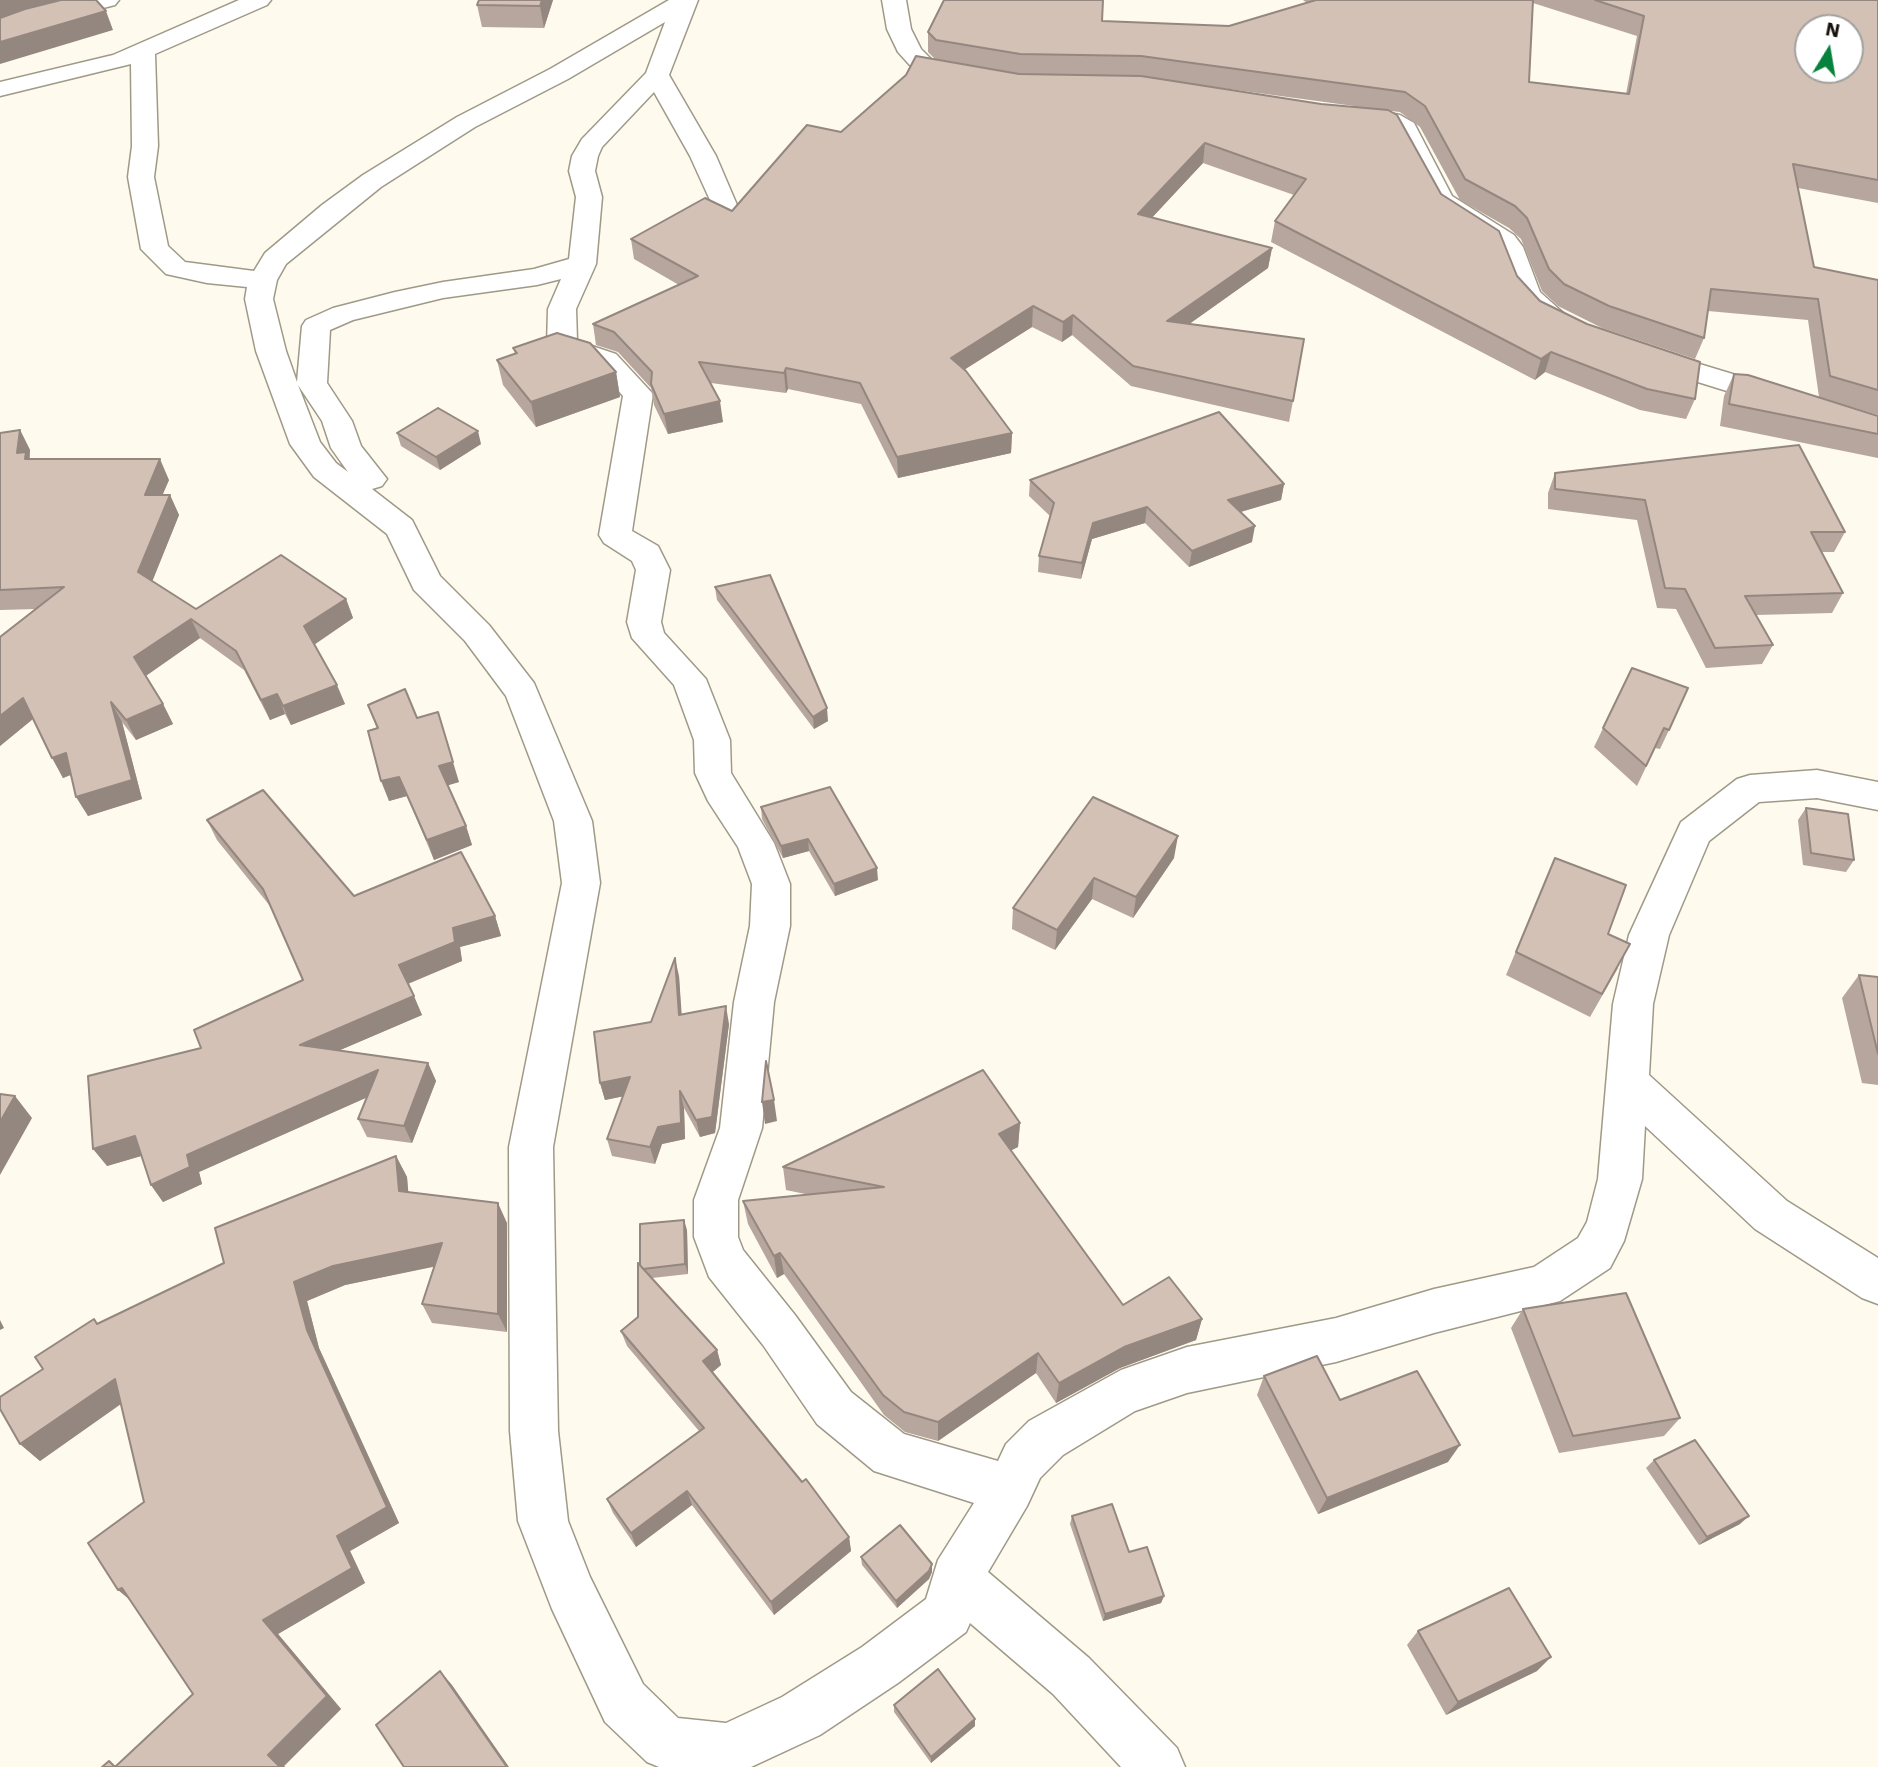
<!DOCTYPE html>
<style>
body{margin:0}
#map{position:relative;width:1878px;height:1767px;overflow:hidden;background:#fefaee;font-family:"Work Sans",sans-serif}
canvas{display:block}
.north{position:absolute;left:1794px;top:14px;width:70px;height:70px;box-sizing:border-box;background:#fff;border:2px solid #a1a19e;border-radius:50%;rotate:11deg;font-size:19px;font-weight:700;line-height:28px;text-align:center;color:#15130c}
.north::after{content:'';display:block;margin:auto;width:24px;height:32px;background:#05823b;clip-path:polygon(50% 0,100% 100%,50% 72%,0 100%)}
</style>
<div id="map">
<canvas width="1878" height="1767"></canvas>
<div class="north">N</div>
</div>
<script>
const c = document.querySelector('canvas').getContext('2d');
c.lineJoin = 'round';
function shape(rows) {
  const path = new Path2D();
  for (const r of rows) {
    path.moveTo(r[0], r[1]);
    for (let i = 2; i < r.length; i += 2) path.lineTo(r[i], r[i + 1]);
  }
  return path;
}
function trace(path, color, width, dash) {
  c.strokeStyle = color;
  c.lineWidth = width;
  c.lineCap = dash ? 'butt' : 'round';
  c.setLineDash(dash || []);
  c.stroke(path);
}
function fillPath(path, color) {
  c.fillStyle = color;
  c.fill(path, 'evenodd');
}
const street = shape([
 [79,0,119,0,115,5,32,26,0,39,0,23,16,16,79,0],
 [239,0,271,0,267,5,155,54,158,146,154,177,168,246,185,262,254,271,265,253,322,205,363,175,457,117,550,69,669,0,698,0,669,75,716,156,737,205,733,211,724,213,715,211,690,156,654,92,602,147,598,156,595,171,602,197,596,264,576,309,577,341,616,354,653,394,632,531,658,546,670,570,661,622,664,633,706,679,730,740,731,773,774,843,790,884,790,926,774,1002,762,1128,738,1200,738,1237,743,1250,795,1315,851,1392,904,1434,998,1461,1006,1444,1029,1421,1121,1370,1187,1347,1336,1318,1434,1289,1534,1267,1578,1238,1587,1222,1598,1179,1613,1004,1629,935,1681,822,1737,779,1750,775,1817,770,1878,782,1878,810,1817,798,1759,802,1709,841,1669,935,1653,1004,1649,1075,1787,1201,1878,1258,1878,1304,1862,1298,1755,1229,1645,1126,1642,1179,1624,1241,1610,1268,1560,1301,1434,1333,1336,1362,1187,1393,1135,1411,1063,1455,1040,1478,1027,1506,988,1572,1089,1658,1177,1748,1185,1767,1121,1767,1053,1694,970,1623,966,1632,898,1683,820,1735,751,1767,659,1767,647,1762,605,1722,552,1609,518,1521,510,1431,509,1147,562,883,554,821,506,696,465,641,414,590,387,534,314,477,290,444,256,351,245,299,247,287,207,283,166,274,141,249,128,177,132,146,131,64,0,96,0,82,113,55,239,0],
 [665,22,646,73,582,139,572,156,569,171,576,197,569,259,534,269,443,282,395,292,333,308,306,320,302,326,297,382,286,351,273,299,277,280,286,264,381,187,475,127,568,79,665,22],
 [561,279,548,309,547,346,552,352,596,366,623,396,599,535,604,543,632,561,636,570,627,622,632,638,674,685,694,740,695,773,708,801,738,847,752,884,750,926,734,1002,720,1128,694,1200,694,1237,709,1277,763,1345,817,1424,874,1471,974,1503,938,1560,926,1599,862,1647,782,1697,726,1723,678,1718,643,1684,590,1577,568,1521,558,1431,553,1147,600,883,592,821,534,683,489,625,440,576,412,520,372,489,382,486,387,479,361,446,352,421,327,383,330,330,353,320,443,298,537,285,561,279],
 [298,385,322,421,331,448,348,472,336,463,320,442,298,385],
 [882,0,906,0,911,29,921,49,935,63,969,72,972,77,969,82,960,84,917,73,898,52,887,29,882,0],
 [1354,107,1400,115,1414,123,1452,196,1514,235,1523,247,1540,292,1570,319,1566,325,1556,328,1546,325,1528,313,1513,295,1494,247,1432,207,1394,133,1384,127,1345,120,1341,115,1345,110,1354,107],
 [1650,349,1878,418,1878,438,1640,364,1635,358,1640,352,1650,349]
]);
const wall = shape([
 [553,0,544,28,482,27,477,5],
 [1303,0,1878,0,1878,203,1798,188,1814,267,1878,280,1878,415,1819,397,1808,320,1708,311,1704,338,1695,359,1602,328,1558,306,1542,291,1521,239,1509,228,1460,200,1420,127,1400,112,1391,111,1441,194,1540,301,1695,399,1686,419,1640,410,1545,372,1535,380,1271,242,1275,221,1294,195,1203,163,1151,218,1272,248,1268,268,1189,324,1293,401,1289,422,1131,386,1072,335,1062,342,1032,327,964,370,1012,433,1011,453,898,478,861,404,788,389,786,393,711,383,723,422,668,434,654,405,651,388,618,352,596,345,593,324,679,285,634,259,631,239,732,211,841,132,935,59,928,52,928,32,1102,21,1229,26,1307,3],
 [1533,3,1637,36,1626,94,1529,82],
 [1177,82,1369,108,1321,104],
 [513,348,616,372,620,397,536,427,503,385,497,360,515,354],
 [1734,374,1878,416,1878,458,1720,426,1724,396],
 [20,430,30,450,30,459,169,480,162,495,170,495,179,515,152,581,196,609,346,599,353,618,314,645,345,704,291,725,285,714,270,720,244,670,200,638,146,676,163,704,173,724,136,740,122,722,142,799,88,816,71,775,63,778,33,719,0,746,0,637,36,609,0,610,0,433],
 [397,433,481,444,440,470,401,446],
 [1555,473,1845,532,1834,552,1821,552,1843,593,1832,613,1756,615,1773,645,1762,664,1706,668,1676,609,1657,608,1637,520,1548,509,1548,493],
 [1030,480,1284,484,1281,500,1241,512,1252,542,1189,567,1145,523,1092,539,1081,579,1038,572,1039,556,1050,516,1029,496],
 [715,587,828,721,814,729,717,600],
 [1632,668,1669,730,1660,749,1655,748,1637,786,1594,747],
 [368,705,417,718,459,782,447,785,466,826,472,845,434,860,407,796,389,801,377,729],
 [1093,797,1174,858,1133,918,1092,899,1055,950,1012,929,1013,908],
 [761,807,878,880,835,896,809,851,783,858,762,819],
 [1806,808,1854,860,1846,872,1803,865,1798,820],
 [207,820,354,896,495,916,501,936,460,947,462,961,408,984,422,1015,340,1050,428,1063,436,1081,412,1143,367,1137,358,1119,367,1097,199,1172,202,1184,163,1202,151,1185,141,1156,107,1166,201,1048,303,980,270,906,217,840],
 [1555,858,1608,934,1618,968,1590,1017,1506,975],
 [1859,975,1878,977,1878,1085,1862,1083,1842,998],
 [679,976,681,1015,729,1024,715,1133,700,1137,684,1108,685,1139,662,1144,655,1164,612,1156,607,1139,623,1096,605,1100,600,1083,651,1022],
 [1020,1123,1018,1147,1011,1150,1123,1305,1202,1319,1196,1340,1120,1368,1056,1403,1036,1373,938,1441,905,1432,884,1415,784,1274,777,1278,748,1224,743,1201,810,1195,786,1190,783,1167],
 [396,1156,407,1177,408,1192,507,1223,507,1332,432,1323,422,1304,435,1266,345,1285,307,1301,319,1348,399,1523,350,1551,365,1583,278,1634,341,1709,284,1766,285,1767,102,1767,117,1765,193,1694,144,1502,121,1404,40,1461,20,1444,43,1369,94,1319,98,1324,224,1263],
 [687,1230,688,1274,652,1278,717,1350,721,1365,712,1372,802,1482,849,1537,851,1551,774,1615,692,1505,636,1547,613,1513,607,1499,699,1431,627,1346,621,1331,638,1317,640,1265],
 [1523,1309,1680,1418,1664,1436,1559,1453,1511,1328],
 [1264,1376,1340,1400,1448,1462,1318,1514,1257,1395],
 [1654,1460,1740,1524,1699,1545,1646,1468],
 [1072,1516,1129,1552,1164,1596,1161,1603,1103,1621,1070,1524],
 [861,1557,932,1564,932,1572,929,1579,897,1608,862,1565],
 [1418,1631,1537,1671,1446,1715,1407,1645],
 [894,1705,975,1726,931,1763,894,1712]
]);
const shadedWall = shape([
 [0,0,73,0,0,20],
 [542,0,553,0,544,28,540,6],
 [106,11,113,30,0,64,0,42],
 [1205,143,1203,163,1136,235,1138,214],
 [1272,248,1268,268,1164,342,1167,321],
 [1033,306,1032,327,951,378,951,358],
 [1073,315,1072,335,1062,342,1063,322],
 [1551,352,1545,372,1535,380,1541,359],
 [786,368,788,389,786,393,784,373],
 [616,372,620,397,536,427,531,402],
 [720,401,723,422,668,434,664,414],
 [20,430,30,450,29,458,36,472,17,453],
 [478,431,481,444,440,470,436,457],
 [1012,433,1011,453,898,478,897,457],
 [160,459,169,480,154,515,145,495],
 [1284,484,1281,500,1226,516,1228,500],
 [170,495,179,515,148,592,138,572],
 [1147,507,1145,523,1092,539,1081,579,1082,563,1093,523],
 [1255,526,1252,542,1189,567,1192,551],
 [346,599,353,618,312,646,304,626],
 [191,619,200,638,144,677,134,657],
 [337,685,345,704,291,725,283,706],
 [277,694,285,714,270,720,261,700],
 [23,698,34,718,0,746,0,716],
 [111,702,122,722,142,799,88,816,76,797],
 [163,704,173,724,136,740,126,720],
 [827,708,828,721,814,729,813,717],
 [444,732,459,782,446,786,439,766],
 [66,753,77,772,63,778,52,758],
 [399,777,407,796,389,801,381,781],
 [466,826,472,845,434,860,427,840],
 [1178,836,1174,858,1133,918,1136,897],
 [808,839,809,851,783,858,781,846],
 [877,868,878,880,835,896,834,884],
 [1094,878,1092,899,1055,950,1057,930],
 [495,916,501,936,460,947,462,961,407,984,399,965,453,928],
 [675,958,679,976,683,1033,679,1015],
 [414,996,422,1015,310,1063,300,1045],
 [726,1006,729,1024,715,1133,700,1137,696,1120],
 [428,1063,436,1081,412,1143,404,1126],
 [378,1070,386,1089,199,1172,202,1184,163,1202,151,1185,187,1155],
 [630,1077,635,1094,605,1100,600,1083],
 [680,1091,684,1108,685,1139,662,1144,655,1164,650,1147,658,1127],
 [15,1096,32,1118,0,1175,0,1122],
 [774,1100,777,1121,765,1124,762,1102],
 [1020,1123,1018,1147,998,1157,999,1134],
 [135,1136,148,1154,107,1166,93,1149],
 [396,1156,407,1177,410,1211,399,1191],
 [498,1203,507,1223,507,1332,498,1314],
 [684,1220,687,1230,688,1274,685,1264],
 [442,1243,452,1263,345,1285,307,1301,319,1348,399,1523,350,1551,365,1583,278,1634,341,1709,284,1766,285,1767,280,1767,268,1755,263,1620,337,1536,307,1330,294,1282,333,1266],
 [780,1253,784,1274,777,1278,774,1256],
 [1202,1319,1196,1340,1120,1368,1056,1403,1059,1383,1124,1347],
 [0,1320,4,1328,0,1330],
 [717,1350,721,1365,707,1377,703,1361],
 [1038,1353,1036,1373,938,1441,938,1422],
 [115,1379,132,1396,40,1461,20,1444],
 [1460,1445,1448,1462,1318,1514,1327,1498],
 [687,1491,692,1505,636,1547,631,1533],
 [1749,1516,1740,1524,1699,1545,1707,1537],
 [849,1537,851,1551,774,1615,771,1602],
 [932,1564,932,1572,929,1579,897,1608,896,1601],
 [122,1588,136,1605,118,1590],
 [1164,1596,1161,1603,1103,1621,1105,1614],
 [1551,1657,1537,1671,1446,1715,1458,1702],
 [440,1671,452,1685,509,1767,507,1767],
 [975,1719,975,1726,931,1763,931,1757]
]);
const building = shape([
 [61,0,96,0,106,11,0,42,0,18,25,9,61,0],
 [479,0,542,0,540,6,477,5,479,0],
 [944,0,1103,0,1102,21,1229,26,1316,0,1533,0,1529,82,1629,94,1644,16,1595,0,1878,0,1878,180,1793,164,1814,267,1878,280,1878,390,1830,376,1818,299,1711,289,1704,338,1609,306,1564,284,1549,269,1527,218,1515,206,1465,179,1425,106,1405,92,1141,56,1020,54,936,40,928,32,944,0],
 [1808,28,1850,28,1850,70,1808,70,1808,28],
 [916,56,1019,74,1141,76,1321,104,1388,110,1397,115,1441,194,1499,231,1517,276,1540,301,1587,324,1700,362,1695,399,1647,389,1551,352,1541,359,1275,221,1306,179,1205,143,1138,214,1272,248,1167,321,1304,339,1293,401,1133,366,1073,315,1063,322,1033,306,951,358,966,371,1012,433,897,457,860,383,786,368,784,373,699,362,720,401,664,414,651,384,652,372,614,332,593,324,698,276,631,239,705,198,732,211,807,125,841,132,906,75,916,56],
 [557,333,590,343,616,372,531,402,497,360,517,353,513,348,557,333],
 [1734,374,1748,375,1878,416,1878,434,1729,404,1734,374],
 [438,408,478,431,436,457,397,433,438,408],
 [1219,412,1284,484,1228,500,1255,526,1192,551,1147,507,1093,523,1082,563,1039,556,1054,503,1030,480,1219,412],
 [20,430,17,453,26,452,25,459,160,459,145,495,170,495,138,572,196,609,281,555,346,599,304,626,337,685,283,706,277,694,261,700,236,651,191,619,134,657,163,704,126,720,111,702,132,780,76,797,66,753,52,758,23,698,0,716,0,637,64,587,0,590,0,433,20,430],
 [1799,445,1845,532,1811,532,1843,593,1745,596,1773,645,1715,648,1685,589,1665,588,1645,500,1555,489,1555,473,1799,445],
 [770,575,827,708,813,717,715,587,770,575],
 [1632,668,1688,688,1669,730,1664,728,1646,766,1603,728,1632,668],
 [405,689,417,718,438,712,453,762,439,766,466,826,427,840,399,777,381,781,368,731,378,728,368,705,405,689],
 [830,787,877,868,834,884,808,839,781,846,761,807,830,787],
 [263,790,354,896,461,852,495,916,453,928,455,942,399,965,414,996,300,1045,428,1063,404,1126,358,1119,378,1070,187,1155,190,1167,151,1185,135,1136,93,1149,88,1076,201,1048,194,1030,303,980,263,889,207,820,263,790],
 [1093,797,1178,836,1136,897,1094,878,1057,930,1013,908,1093,797],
 [1806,808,1848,814,1854,860,1811,853,1806,808],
 [1555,858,1626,885,1608,934,1630,944,1602,994,1516,952,1555,858],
 [675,958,679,1015,726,1006,712,1117,696,1120,680,1091,681,1123,658,1127,650,1147,607,1139,630,1077,600,1083,594,1032,651,1022,675,958],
 [1859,975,1878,977,1878,1054,1859,975],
 [766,1061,774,1100,762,1102,766,1061],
 [983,1070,1020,1123,999,1134,1123,1305,1169,1277,1202,1319,1124,1347,1059,1383,1038,1353,938,1422,904,1412,883,1395,780,1253,774,1256,743,1201,884,1187,783,1167,983,1070],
 [0,1094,15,1096,0,1122,0,1094],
 [396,1156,399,1191,498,1203,498,1314,422,1304,442,1243,333,1266,294,1282,307,1330,387,1507,337,1536,352,1568,263,1620,327,1696,268,1755,280,1767,102,1767,109,1761,115,1767,193,1694,122,1588,118,1590,88,1543,144,1502,115,1379,20,1444,0,1409,0,1397,43,1369,35,1357,94,1319,97,1324,224,1263,215,1228,396,1156],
 [684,1220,685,1264,643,1269,640,1265,640,1224,684,1220],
 [638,1263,717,1350,703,1361,802,1482,806,1479,849,1537,771,1602,687,1491,631,1533,607,1499,704,1428,621,1331,638,1317,638,1263],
 [1626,1293,1680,1418,1573,1436,1523,1309,1626,1293],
 [1317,1356,1340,1400,1417,1371,1460,1445,1327,1498,1264,1376,1317,1356],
 [1695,1440,1749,1516,1707,1537,1654,1460,1695,1440],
 [1112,1504,1129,1552,1147,1547,1164,1596,1105,1614,1072,1516,1112,1504],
 [900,1525,932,1564,929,1571,896,1601,861,1557,900,1525],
 [1509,1588,1551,1657,1458,1702,1418,1631,1509,1588],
 [938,1669,975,1719,931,1757,894,1705,938,1669],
 [440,1671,507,1767,404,1767,376,1725,440,1671]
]);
trace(street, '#9f9987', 3);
fillPath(street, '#fff');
fillPath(wall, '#b6a69d');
fillPath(shadedWall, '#94877f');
fillPath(building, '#d4c1b6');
trace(building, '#94877f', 2);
</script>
